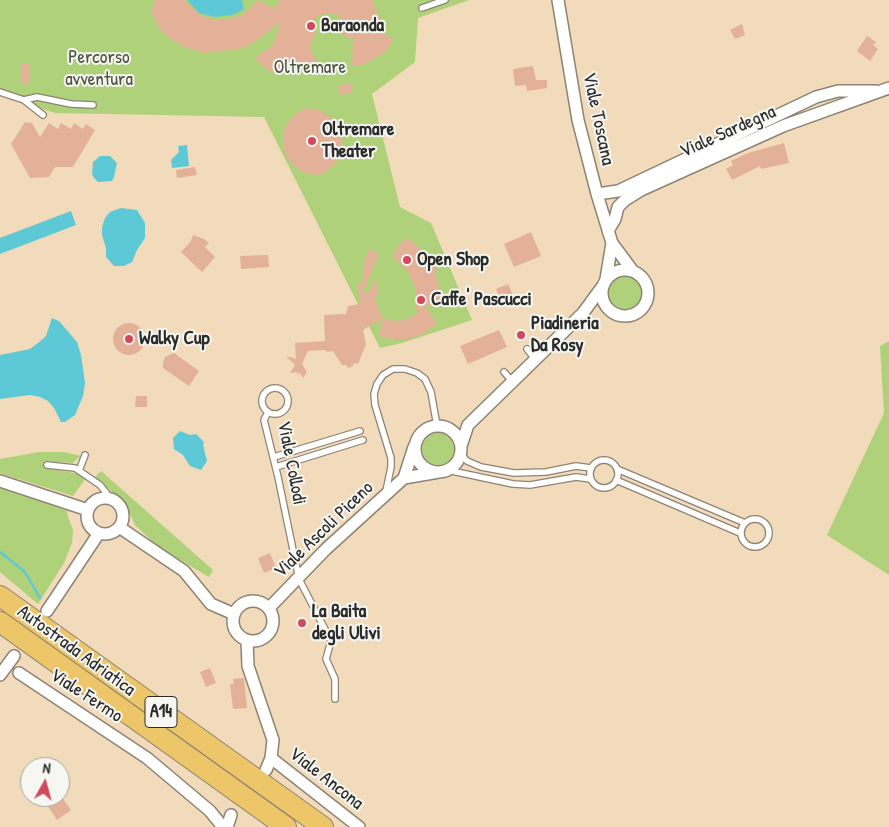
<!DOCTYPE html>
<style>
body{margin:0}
#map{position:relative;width:889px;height:827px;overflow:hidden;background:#f1dbbb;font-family:"Patrick Hand",sans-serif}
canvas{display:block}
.north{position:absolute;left:20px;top:757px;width:50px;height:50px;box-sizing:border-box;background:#f6f6f2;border:1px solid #a5a5a2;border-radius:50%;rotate:7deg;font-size:14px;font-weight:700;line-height:20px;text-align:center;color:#2b2b2b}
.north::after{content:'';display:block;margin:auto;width:18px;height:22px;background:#d1495b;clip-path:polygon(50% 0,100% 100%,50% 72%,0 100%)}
</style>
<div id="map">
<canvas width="889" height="827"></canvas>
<div class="north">N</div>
</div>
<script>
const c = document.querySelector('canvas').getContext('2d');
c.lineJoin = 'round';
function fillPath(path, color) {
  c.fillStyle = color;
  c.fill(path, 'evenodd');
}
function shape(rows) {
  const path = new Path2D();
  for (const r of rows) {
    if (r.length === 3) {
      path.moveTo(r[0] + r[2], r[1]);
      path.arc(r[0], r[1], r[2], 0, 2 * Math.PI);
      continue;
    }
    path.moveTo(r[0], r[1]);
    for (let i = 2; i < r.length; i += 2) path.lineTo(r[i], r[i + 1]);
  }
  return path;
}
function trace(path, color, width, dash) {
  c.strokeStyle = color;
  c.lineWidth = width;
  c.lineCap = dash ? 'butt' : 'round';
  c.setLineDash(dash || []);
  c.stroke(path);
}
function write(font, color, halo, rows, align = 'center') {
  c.font = font + ' "Patrick Hand",sans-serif';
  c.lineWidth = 4;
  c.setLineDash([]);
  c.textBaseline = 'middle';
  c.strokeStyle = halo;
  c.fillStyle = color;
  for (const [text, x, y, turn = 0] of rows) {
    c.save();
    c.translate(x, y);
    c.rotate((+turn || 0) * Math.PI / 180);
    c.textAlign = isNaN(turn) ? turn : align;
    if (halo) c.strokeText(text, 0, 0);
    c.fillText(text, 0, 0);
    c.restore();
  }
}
const green = shape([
 [0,0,469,0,418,18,415,62,372,94,400,207,431,223,472,320,402,343,380,348,264,117,55,113,0,95],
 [625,293,20],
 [889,341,889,575,827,535,884,413,880,346],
 [438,449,16],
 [39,452,64,452,81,456,72,463,44,461,43,468,75,473,86,478,73,496,0,473,0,459],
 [101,471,213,570,209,577,157,546,135,525,125,503,95,477],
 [0,486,67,511,68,517,73,530,72,543,64,563,38,604,0,572]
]);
const water = shape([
 [187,0,242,0,244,9,232,15,215,17,199,13],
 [187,145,189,166,172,168,171,160,179,152,178,146],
 [100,156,110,156,117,163,114,177,112,181,98,182,94,178,92,174,93,162],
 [121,208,137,210,145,223,145,238,137,250,132,262,124,266,114,266,106,257,106,248,102,235,102,227,105,218,110,212],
 [71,211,76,225,0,254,0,238],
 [52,318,59,321,77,342,81,355,85,383,83,396,75,415,65,422,61,422,54,408,48,401,40,397,30,395,0,399,0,355,30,349,38,343,46,336],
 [180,431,190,435,196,434,204,442,203,445,207,461,201,470,190,466,183,455,174,449,173,438]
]);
const stream = shape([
 [0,552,25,572,40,598]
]);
const building = shape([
 [155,0,184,0,199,14,215,20,225,20,242,15,247,11,258,0,275,9,279,0,372,0,381,21,379,31,393,39,386,51,379,56,362,65,352,65,353,39,342,34,339,22,340,15,327,13,318,16,312,22,316,30,310,48,321,71,277,73,267,70,255,58,273,45,281,22,251,44,238,49,205,53,187,48,172,40,161,31,155,21,151,11],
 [742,24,745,35,735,39,730,30],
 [867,36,876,42,873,45,878,49,870,61,857,51],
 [22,64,30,64,30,83,22,83],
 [533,66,536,80,547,80,547,88,527,91,526,85,515,86,513,69],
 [351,83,353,92,340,95,338,86],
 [305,108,318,110,328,115,336,124,341,134,342,146,339,158,332,167,322,174,317,175,305,173,295,167,287,158,283,147,283,135,287,124,294,115],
 [25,122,32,123,40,137,49,123,58,129,61,123,71,129,74,123,83,129,86,124,95,130,73,167,55,167,49,177,30,178,11,144],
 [784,143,789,163,761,169,760,166,732,180,726,169,733,165,731,161,748,153],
 [195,167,197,175,177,178,176,170],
 [531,232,541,256,514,267,504,244],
 [193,235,204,239,209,243,205,247,215,257,202,272,181,252,191,241],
 [406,237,417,246,431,264,433,263,437,271,435,272,439,288,440,307,424,306,437,323,423,334,407,340,397,340,379,336,382,319,363,330,366,344,358,364,354,363,353,366,348,368,346,365,342,365,333,351,327,352,325,350,308,351,302,364,307,372,303,378,299,372,297,375,297,372,290,373,295,365,286,356,296,359,295,343,325,341,324,315,346,314,348,306,359,304,358,283,362,283,365,259,369,249,379,254,363,292,367,294,377,279,378,295,375,297,377,306,383,318,393,321,405,320,417,314,415,288,410,275,405,268,392,256],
 [268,255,269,267,241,269,240,256],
 [508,284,513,295,501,300,496,289],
 [129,339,16],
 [499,330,507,347,468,364,460,346],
 [174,353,199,371,189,386,163,368,163,363,165,357],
 [136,396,147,396,147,407,135,407],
 [270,553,276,568,264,573,258,558],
 [210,668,216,683,206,687,200,672],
 [244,678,247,708,233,709,230,684,234,684,233,679],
 [61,796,71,810,57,820,47,805]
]);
const lane = shape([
 [422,8,445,0],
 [0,92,24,100,37,97,71,104,93,105],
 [24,100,43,115],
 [527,349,535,359],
 [504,372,512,381],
 [275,401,13],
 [268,412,264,420,278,477,299,579,331,641,326,659,335,679,335,699],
 [460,453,467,461,481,467,514,473,546,472,576,466,591,468],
 [274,457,360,431],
 [604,474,14],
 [47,465,75,468,100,485,111,499],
 [276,467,363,440],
 [617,469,745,523],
 [447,470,513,484,530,485,576,477,590,479],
 [79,471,85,455],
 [616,480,740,533],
 [386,491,391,467,391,458,375,405,374,394,377,384,383,375,393,369,405,369,417,373,425,379,431,392,437,426],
 [755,533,14]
]);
const street = shape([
 [558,0,578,120,597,194,612,243,632,270],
 [597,194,618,191,816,97,838,91,876,91],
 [608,231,615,219,618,207,625,200,641,190,783,126,889,88],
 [625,293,23],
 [606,279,612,243],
 [438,449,23],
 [461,446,468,425,583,313,602,287],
 [404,478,414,447],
 [0,481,88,510],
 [105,516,18],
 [119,527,184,571,211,604,234,614],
 [253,621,20],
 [269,608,326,549,404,478,439,472],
 [47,611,99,533],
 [247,640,248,666,273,740,271,758,266,770],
 [19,673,147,758,210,811,223,827],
 [0,675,14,656],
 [271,758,359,827],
 [227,827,231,815]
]);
const highway = shape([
 [0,596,323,827],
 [0,622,286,827]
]);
const markers = [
 [311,26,5,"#d1495b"],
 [312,141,5,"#d1495b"],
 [407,260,5,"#d1495b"],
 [421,300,5,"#d1495b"],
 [521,335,5,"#d1495b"],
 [129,339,5,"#d1495b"],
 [302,623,5,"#d1495b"]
];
const shields = [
 [161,712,32]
];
const shieldNames = [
 ["A14",161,712]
];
const poiNames = [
 ["Baraonda",321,26],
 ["Oltremare",322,130],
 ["Theater",322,152],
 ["Open Shop",417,260],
 ["Caffe' Pascucci",431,300],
 ["Piadineria",531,324],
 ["Da Rosy",531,346],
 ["Walky Cup",139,339],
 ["La Baita",312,612],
 ["degli Ulivi",312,634]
];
const parkNames = [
 ["Percorso",99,58],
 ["avventura",99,80],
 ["Oltremare",310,68]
];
const streetNames = [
 ["Viale Toscana",598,119,78],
 ["Viale Sardegna",728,132,-24],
 ["Viale Collodi",291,463,79],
 ["Viale Ascoli Piceno",324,530,-44],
 ["Autostrada Adriatica",76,651,36],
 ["Viale Fermo",86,696,33],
 ["Viale Ancona",326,779,38]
];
fillPath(green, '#aed179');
fillPath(water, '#5dc8d6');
trace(stream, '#5dc8d6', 2.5);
fillPath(building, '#e3b198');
trace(lane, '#8e8373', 8);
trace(street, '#8e8373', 14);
trace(highway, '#8e8373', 22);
trace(lane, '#fff', 5.5);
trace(street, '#fff', 11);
trace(highway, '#ecc669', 20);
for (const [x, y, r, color] of markers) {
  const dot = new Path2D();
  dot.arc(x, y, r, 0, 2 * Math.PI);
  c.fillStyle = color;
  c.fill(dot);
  trace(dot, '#f6f6f2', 2);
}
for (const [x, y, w] of shields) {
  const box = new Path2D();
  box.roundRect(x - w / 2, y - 15.5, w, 31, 4);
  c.fillStyle = '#f6f6f2';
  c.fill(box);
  trace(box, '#2b2b2b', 1);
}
write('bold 18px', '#2b2b2b', null, shieldNames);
write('bold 19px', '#2b2b2b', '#f6f6f2', poiNames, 'left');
write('19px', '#4c543e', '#f6f6f2', parkNames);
write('19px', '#2b2b2b', '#f6f6f2', streetNames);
</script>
